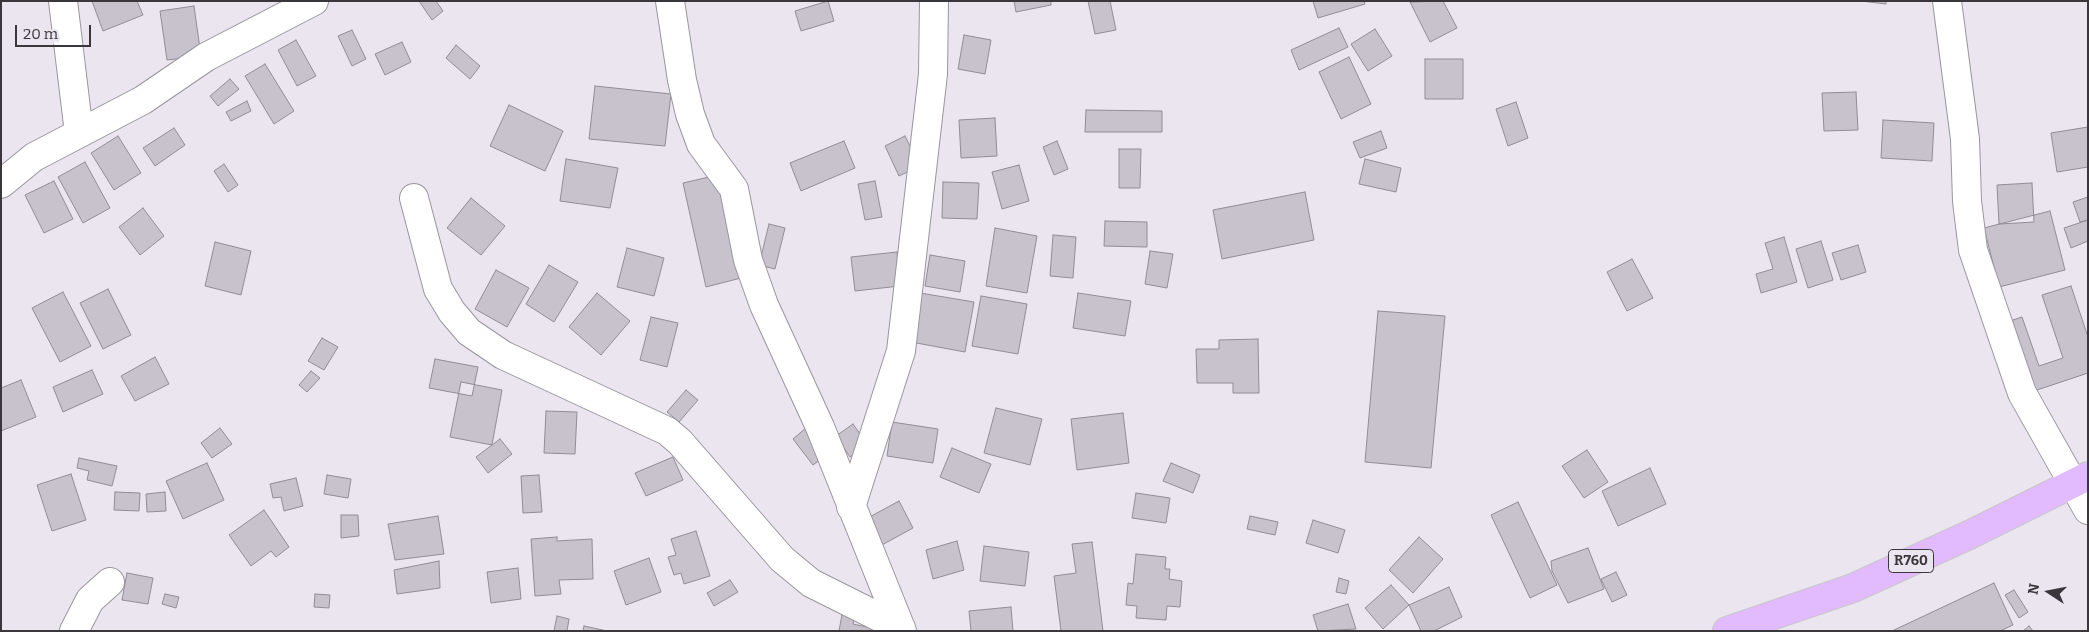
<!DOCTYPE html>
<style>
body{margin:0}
#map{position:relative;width:2089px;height:632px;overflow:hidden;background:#ebe5ef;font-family:Bitter,serif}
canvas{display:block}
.frame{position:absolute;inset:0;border:2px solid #39373b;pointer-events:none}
.north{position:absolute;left:2024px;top:567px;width:50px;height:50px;-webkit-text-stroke:4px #ebe5ef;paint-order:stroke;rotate:281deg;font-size:14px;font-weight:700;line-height:20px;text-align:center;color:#39373b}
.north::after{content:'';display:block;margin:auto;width:18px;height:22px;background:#39373b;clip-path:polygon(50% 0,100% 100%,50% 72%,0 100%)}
.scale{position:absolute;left:15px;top:25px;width:76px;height:22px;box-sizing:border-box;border:2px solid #39373b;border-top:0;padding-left:6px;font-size:15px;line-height:18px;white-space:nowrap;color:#39373b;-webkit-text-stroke:4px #ebe5ef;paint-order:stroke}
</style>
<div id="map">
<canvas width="2089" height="632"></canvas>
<div class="frame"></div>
<div class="north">N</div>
<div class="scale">20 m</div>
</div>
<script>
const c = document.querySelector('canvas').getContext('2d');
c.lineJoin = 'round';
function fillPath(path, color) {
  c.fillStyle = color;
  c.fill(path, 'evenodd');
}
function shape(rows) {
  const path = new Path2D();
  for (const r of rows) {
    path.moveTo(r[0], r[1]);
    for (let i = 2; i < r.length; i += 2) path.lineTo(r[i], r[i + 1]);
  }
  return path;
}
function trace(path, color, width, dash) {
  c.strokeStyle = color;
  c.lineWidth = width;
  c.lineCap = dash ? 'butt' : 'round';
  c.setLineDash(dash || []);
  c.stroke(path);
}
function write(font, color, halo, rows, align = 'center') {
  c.font = font + ' Bitter,serif';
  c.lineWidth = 4;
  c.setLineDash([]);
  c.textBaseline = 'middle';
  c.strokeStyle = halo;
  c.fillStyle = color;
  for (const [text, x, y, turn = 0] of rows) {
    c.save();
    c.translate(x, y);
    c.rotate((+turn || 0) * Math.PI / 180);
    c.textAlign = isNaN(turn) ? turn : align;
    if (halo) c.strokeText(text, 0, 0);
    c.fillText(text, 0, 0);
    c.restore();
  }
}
const building = shape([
 [92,1,137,1,143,15,103,31,92,1],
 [419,1,436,1,443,11,432,20,419,1],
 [828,1,834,21,801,31,795,11,828,1],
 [1014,1,1051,1,1051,5,1016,12,1014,1],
 [1088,1,1110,1,1116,30,1095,34,1088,1],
 [1313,1,1364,1,1365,4,1318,18,1313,1],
 [1443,1,1457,28,1430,42,1410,2,1443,1],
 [1861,1,1886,1,1886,4,1861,1],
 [194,6,201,56,167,60,160,11,194,6],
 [1339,28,1348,47,1299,70,1291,50,1339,28],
 [1375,29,1392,56,1368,71,1351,44,1375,29],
 [352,30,366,59,352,66,338,36,352,30],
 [964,35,991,40,985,74,958,69,964,35],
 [296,40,316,76,297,86,278,50,296,40],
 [402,42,411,62,385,75,375,54,402,42],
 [456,45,480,66,470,79,446,58,456,45],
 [1349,57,1371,104,1341,119,1319,72,1349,57],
 [1425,59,1463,59,1463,99,1425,99,1425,59],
 [265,64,294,111,274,124,245,76,265,64],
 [230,79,239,89,218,106,210,96,230,79],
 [595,86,671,94,665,146,589,139,595,86],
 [1856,92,1858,130,1824,131,1822,93,1856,92],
 [247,101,251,111,231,121,226,112,247,101],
 [1516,102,1528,138,1508,146,1496,109,1516,102],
 [509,105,563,131,545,171,490,146,509,105],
 [1086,110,1162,111,1162,132,1085,132,1086,110],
 [995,118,997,156,961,158,959,120,995,118],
 [1883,120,1934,123,1932,161,1881,158,1883,120],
 [2088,127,2088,167,2057,172,2051,133,2088,127],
 [174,128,185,145,155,166,143,148,174,128],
 [1381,131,1387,148,1360,158,1353,142,1381,131],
 [118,136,141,173,114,190,91,153,118,136],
 [905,136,920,166,899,176,885,146,905,136],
 [844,141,855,168,801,191,790,163,844,141],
 [1057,141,1068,169,1054,175,1043,147,1057,141],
 [1119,149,1141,149,1140,188,1119,188,1119,149],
 [566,159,618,168,610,208,560,201,566,159],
 [1365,159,1401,168,1396,192,1359,184,1365,159],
 [85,162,110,208,83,223,58,177,85,162],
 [224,164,238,185,228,192,214,171,224,164],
 [1019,165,1029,201,1002,209,992,172,1019,165],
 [718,175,741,278,706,287,683,183,718,175],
 [54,181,73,219,44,233,25,195,54,181],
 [875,181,882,217,865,220,858,184,875,181],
 [943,182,979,183,977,219,942,218,943,182],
 [2032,183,2034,222,1999,224,1997,185,2032,183],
 [1305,192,1314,240,1222,259,1213,210,1305,192],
 [2088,197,2088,220,2080,222,2073,202,2088,197],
 [471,198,505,226,481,255,447,228,471,198],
 [143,208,164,236,140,255,119,227,143,208],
 [2050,211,2065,270,1999,287,1984,228,2050,211],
 [2088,220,2088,241,2071,248,2064,228,2088,220],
 [1105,221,1147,222,1147,247,1104,246,1105,221],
 [769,224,785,228,775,269,759,265,769,224],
 [995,228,1037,236,1027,293,986,286,995,228],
 [1053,235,1076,237,1073,278,1050,276,1053,235],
 [1784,237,1797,282,1761,293,1756,274,1773,269,1765,243,1784,237],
 [1821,241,1833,280,1808,288,1796,249,1821,241],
 [215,242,251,251,241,295,205,286,215,242],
 [1858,245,1866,272,1841,280,1832,253,1858,245],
 [627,248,664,258,654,296,617,287,627,248],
 [1150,251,1173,254,1167,288,1145,284,1150,251],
 [897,252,900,286,855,291,851,257,897,252],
 [930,255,965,261,960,292,925,286,930,255],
 [1632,259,1653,298,1627,311,1607,272,1632,259],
 [549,265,578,282,554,322,526,304,549,265],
 [496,270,529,288,507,327,475,309,496,270],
 [2071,286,2088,337,2088,373,2031,392,2007,322,2022,317,2039,366,2063,358,2042,295,2071,286],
 [108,289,131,335,103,349,80,303,108,289],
 [63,292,91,346,60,362,32,308,63,292],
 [597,293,630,321,601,355,569,327,597,293],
 [920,293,974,302,965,352,911,342,920,293],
 [1078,293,1131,301,1125,336,1073,328,1078,293],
 [981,296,1027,304,1018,354,972,346,981,296],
 [1378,311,1445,316,1431,468,1365,462,1378,311],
 [651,317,678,323,667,367,640,360,651,317],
 [322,338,338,347,324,370,308,361,322,338],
 [1258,339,1259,393,1233,393,1233,383,1197,383,1196,349,1219,349,1219,340,1258,339],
 [155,357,169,384,135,401,121,376,155,357],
 [435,359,478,367,472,396,429,388,435,359],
 [92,370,103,394,63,412,53,387,92,370],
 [311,371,320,378,307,392,299,385,311,371],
 [21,380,36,417,1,431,1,388,21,380],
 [461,382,502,390,492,445,450,437,461,382],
 [686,390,698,400,679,422,667,412,686,390],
 [996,408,1042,419,1030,465,984,453,996,408],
 [546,411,577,412,575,454,544,453,546,411],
 [1123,413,1129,463,1077,470,1071,419,1123,413],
 [892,422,938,429,933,463,887,456,892,422],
 [853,424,867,444,850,457,836,436,853,424],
 [807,427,828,454,813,465,793,439,807,427],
 [220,428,232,444,212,458,201,443,220,428],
 [500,439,512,454,488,473,476,457,500,439],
 [952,448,991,464,979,493,940,477,952,448],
 [1587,450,1608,482,1584,498,1562,466,1587,450],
 [673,457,683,480,646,496,635,473,673,457],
 [79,458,117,466,112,486,87,480,89,471,77,468,79,458],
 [207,463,224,500,183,519,166,481,207,463],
 [1171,463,1200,475,1193,493,1163,481,1171,463],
 [1650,468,1666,504,1618,526,1602,491,1650,468],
 [71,474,86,520,52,531,37,485,71,474],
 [327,475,351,479,348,498,324,494,327,475],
 [539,475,542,512,523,513,521,476,539,475],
 [296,478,303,506,284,511,281,497,273,498,270,484,296,478],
 [115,492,140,493,139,511,114,510,115,492],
 [165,492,166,511,147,512,146,494,165,492],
 [1136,493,1170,498,1166,523,1132,518,1136,493],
 [899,501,913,528,880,546,866,519,899,501],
 [1518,502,1557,585,1530,598,1491,515,1518,502],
 [264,510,289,547,276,557,271,551,251,566,229,535,264,510],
 [341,515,358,515,359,536,341,538,341,515],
 [438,516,444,554,395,560,388,524,438,516],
 [1250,516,1278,522,1275,535,1247,529,1250,516],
 [1313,520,1345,530,1338,553,1306,543,1313,520],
 [696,531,710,576,684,584,681,573,674,575,668,557,676,555,671,539,696,531],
 [557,537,557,541,592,539,593,579,559,580,561,594,535,596,531,539,557,537],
 [1419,537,1443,559,1413,593,1389,570,1419,537],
 [957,541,964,570,933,579,926,550,957,541],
 [1092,542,1103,631,1061,631,1054,576,1076,573,1072,544,1092,542],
 [984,546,1029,552,1025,586,980,581,984,546],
 [1588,548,1604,589,1568,603,1552,571,1551,561,1588,548],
 [1136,554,1166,557,1165,569,1170,569,1169,579,1182,581,1180,607,1167,606,1166,620,1136,618,1137,606,1126,605,1128,583,1133,584,1136,554],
 [649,558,661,592,626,605,614,571,649,558],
 [439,561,440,588,397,594,394,570,439,561],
 [518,568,521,599,491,603,487,572,518,568],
 [1616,572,1627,595,1612,602,1601,579,1616,572],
 [127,573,153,578,148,604,122,600,127,573],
 [1339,578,1349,581,1346,594,1336,592,1339,578],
 [730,580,738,592,714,606,707,593,730,580],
 [1994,583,2013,625,2000,631,1892,631,1994,583],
 [1391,585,1409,605,1383,629,1365,608,1391,585],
 [1449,587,1462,617,1434,631,1421,631,1409,605,1449,587],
 [2014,590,2028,612,2019,618,2005,595,2014,590],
 [165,594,179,597,176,608,162,604,165,594],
 [315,594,330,595,329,608,314,607,315,594],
 [1348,604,1356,629,1318,631,1313,615,1348,604],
 [1011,607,1013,631,971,631,969,611,1011,607],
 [843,609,856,611,853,624,885,631,839,631,843,609],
 [557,616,569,619,567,631,554,631,557,616],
 [584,626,607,631,583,631,584,626],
 [2029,626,2033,631,2023,631,2029,626]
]);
const minor = shape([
 [63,1,79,133],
 [670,1,682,80,690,114,701,144,734,189,748,260,764,305,820,427,902,631],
 [1947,1,1965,139,1967,201,1973,250,2022,393,2088,510],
 [1,184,34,157,143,100,206,57,314,1],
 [414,198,438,289,452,312,469,332,503,355,667,431,680,442,782,559,811,583,901,628],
 [851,507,901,351,933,74,934,1],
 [74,631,90,600,110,582]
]);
const primary = shape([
 [1727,631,1853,588,1969,535,2088,476]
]);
const shields = [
 [1911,561,45]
];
const shieldNames = [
 ["R760",1911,561]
];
fillPath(building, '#c7c2cc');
trace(building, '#918c95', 1);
trace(minor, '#9a959e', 30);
trace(primary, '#c8c7c8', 30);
trace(minor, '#fff', 28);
trace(primary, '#e2bbfe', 28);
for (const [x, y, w] of shields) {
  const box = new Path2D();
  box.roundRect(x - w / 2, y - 11.5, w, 23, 4);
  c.fillStyle = '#ebe5ef';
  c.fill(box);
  trace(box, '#39373b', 1);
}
write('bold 14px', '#39373b', null, shieldNames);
</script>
